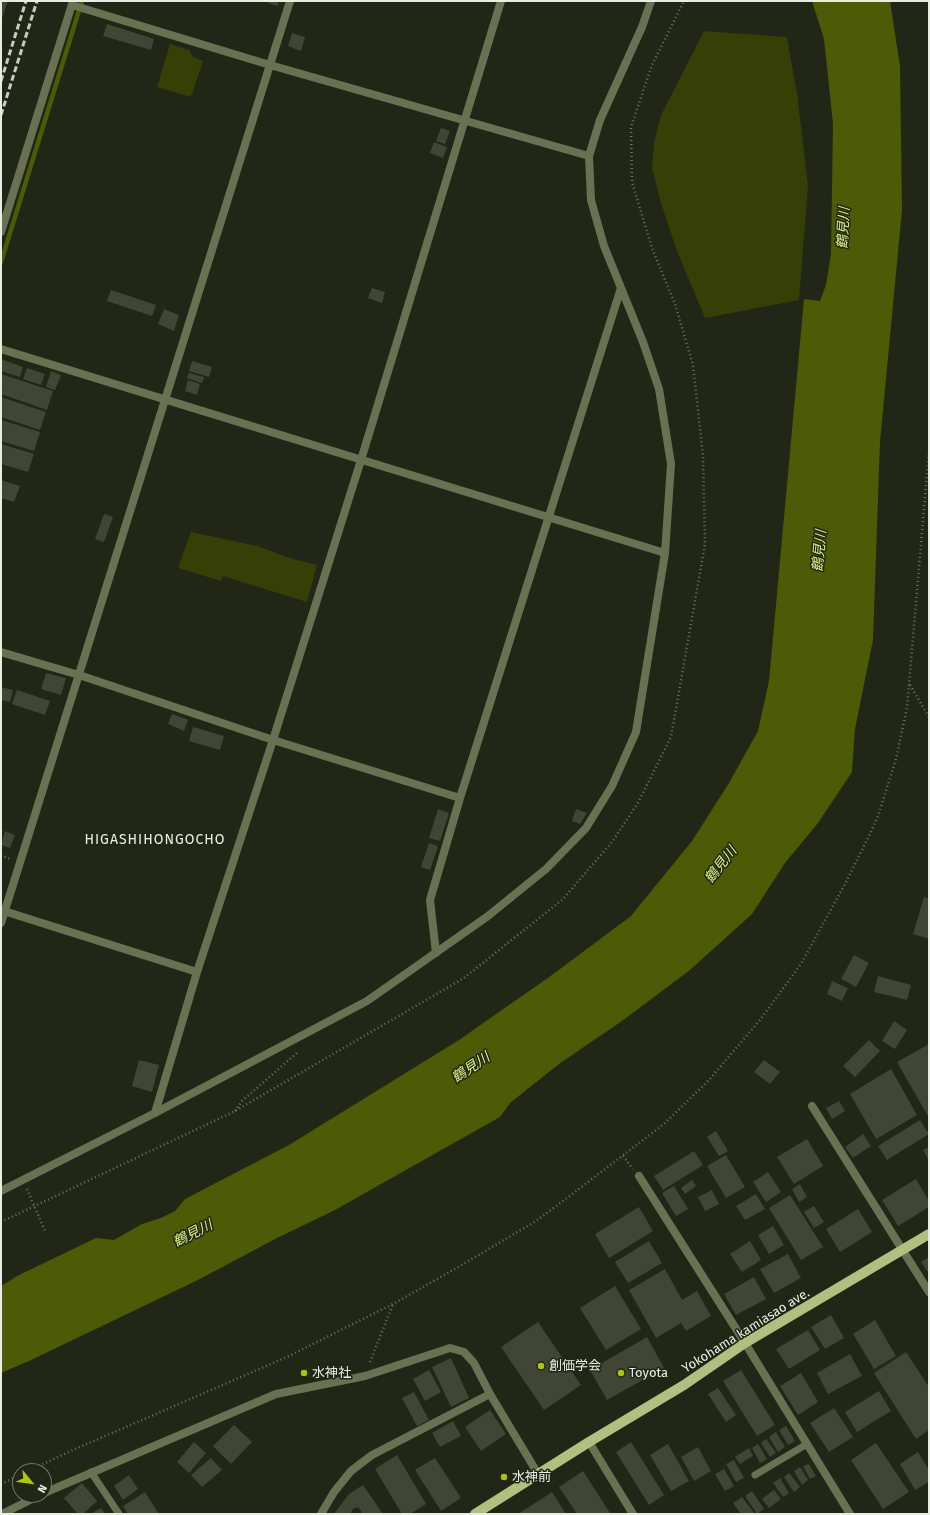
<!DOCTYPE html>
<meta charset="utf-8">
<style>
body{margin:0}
#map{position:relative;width:930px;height:1515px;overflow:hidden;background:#222616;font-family:"Fira Sans",sans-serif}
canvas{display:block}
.frame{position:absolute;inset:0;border:2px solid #eaede2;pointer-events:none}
.north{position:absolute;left:12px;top:1463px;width:40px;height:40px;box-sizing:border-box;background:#222616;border:1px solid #727668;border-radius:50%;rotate:119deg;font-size:11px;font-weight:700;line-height:16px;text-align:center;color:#eaede2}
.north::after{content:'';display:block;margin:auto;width:14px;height:18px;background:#acc611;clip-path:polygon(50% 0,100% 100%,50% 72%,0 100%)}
</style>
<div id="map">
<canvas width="930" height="1515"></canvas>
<div class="frame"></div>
<div class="north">N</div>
</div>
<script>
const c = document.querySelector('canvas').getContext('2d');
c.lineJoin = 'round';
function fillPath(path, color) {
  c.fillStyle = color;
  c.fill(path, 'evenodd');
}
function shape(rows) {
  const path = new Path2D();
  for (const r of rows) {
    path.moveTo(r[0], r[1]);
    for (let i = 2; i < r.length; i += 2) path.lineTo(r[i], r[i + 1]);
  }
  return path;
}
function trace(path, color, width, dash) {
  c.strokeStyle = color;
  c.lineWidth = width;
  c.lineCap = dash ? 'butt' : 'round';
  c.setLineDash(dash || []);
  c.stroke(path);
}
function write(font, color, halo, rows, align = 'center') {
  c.font = font + ' "Fira Sans","Noto Sans JP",sans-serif';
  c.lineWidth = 3;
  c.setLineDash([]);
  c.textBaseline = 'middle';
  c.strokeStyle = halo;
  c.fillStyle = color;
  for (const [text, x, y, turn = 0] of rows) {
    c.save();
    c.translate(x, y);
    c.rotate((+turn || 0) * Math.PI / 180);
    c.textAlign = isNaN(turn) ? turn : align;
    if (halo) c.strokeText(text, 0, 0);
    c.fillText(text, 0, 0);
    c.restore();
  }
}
const green = shape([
 [704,31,787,37,797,94,808,185,799,300,705,318,677,251,661,203,652,168,654,143,661,115],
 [170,44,189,50,193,57,203,61,191,97,157,87],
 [191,532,257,546,293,559,317,565,307,602,223,576,221,581,178,568]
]);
const water = shape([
 [812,1,890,1,900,66,902,210,880,442,873,640,855,729,852,772,818,823,785,863,752,914,690,970,622,1021,559,1064,510,1103,500,1117,335,1210,277,1238,198,1280,29,1361,1,1373,1,1286,19,1275,96,1238,114,1240,142,1224,161,1218,175,1211,185,1199,289,1145,459,1040,552,975,631,916,692,841,729,783,758,731,769,681,804,299,820,301,826,285,831,254,833,124,824,39]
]);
const stream = shape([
 [1,262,82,1]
]);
const building = shape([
 [1,1,8,1,2,18,1,18],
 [268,1,279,1,277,6,268,3],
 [107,24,154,39,151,50,103,36],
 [292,33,305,37,301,51,288,46],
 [441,128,450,131,445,144,436,141],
 [434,142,447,147,443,158,430,153],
 [372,288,385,292,382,303,368,298],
 [111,290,156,305,152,316,107,301],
 [164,309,179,315,174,331,158,324],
 [1,359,23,367,20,377,1,371],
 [192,361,212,367,209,377,189,371],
 [27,368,45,374,41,385,23,379],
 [51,371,61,375,55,390,46,387],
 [189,373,204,377,202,383,187,378],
 [1,374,53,391,47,410,1,394],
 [188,380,200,384,197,395,185,391],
 [1,397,46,412,40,430,1,417],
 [1,420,40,432,34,451,1,441],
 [1,444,34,454,28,472,1,464],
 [1,480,20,486,14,502,1,498],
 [104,514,113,517,104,542,95,539],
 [46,673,66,678,61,695,41,689],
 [1,687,13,690,10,702,1,700],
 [17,690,50,701,45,715,12,704],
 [172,714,188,720,184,731,168,724],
 [193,727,224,736,220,750,189,741],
 [438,809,449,813,440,841,429,838],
 [576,809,587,813,580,824,572,821],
 [5,831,15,835,10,848,1,845],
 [429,843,438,846,430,870,421,867],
 [924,897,929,899,929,939,913,934],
 [854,955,869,963,856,987,841,979],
 [878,976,911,985,907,1000,874,992],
 [832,981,848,988,842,1001,827,994],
 [894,1021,907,1030,895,1049,882,1041],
 [869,1040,880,1051,855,1077,843,1066],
 [929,1044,929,1118,897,1062],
 [139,1060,159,1065,152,1092,132,1086],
 [764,1060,780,1072,770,1084,754,1072],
 [891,1069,917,1115,876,1139,850,1094],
 [839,1101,845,1111,832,1119,826,1108],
 [920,1120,929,1134,887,1160,878,1146],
 [716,1131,728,1151,719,1156,707,1137],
 [863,1134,871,1146,853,1158,845,1147],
 [807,1139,823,1166,794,1184,777,1157],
 [929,1147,929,1161,923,1150],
 [694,1151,703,1165,663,1190,654,1176],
 [726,1155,745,1187,726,1198,707,1166],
 [768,1172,781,1192,766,1202,753,1182],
 [916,1179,929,1201,929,1207,898,1226,882,1200],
 [692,1180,696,1186,685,1194,681,1188],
 [800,1184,807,1197,799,1202,792,1189],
 [674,1186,688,1209,676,1216,662,1193],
 [712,1190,719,1204,705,1211,698,1197],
 [756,1194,765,1209,745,1220,736,1206],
 [790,1195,823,1247,801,1260,769,1208],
 [814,1206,824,1222,814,1228,804,1212],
 [639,1207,653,1231,609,1258,595,1234],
 [858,1209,872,1232,840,1252,826,1229],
 [773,1226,784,1245,769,1254,758,1235],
 [649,1241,662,1263,628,1283,615,1262],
 [750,1241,761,1260,742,1272,730,1254],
 [788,1254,801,1278,774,1293,760,1269],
 [929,1257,929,1274,921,1262],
 [665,1269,682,1300,697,1291,711,1316,686,1331,681,1323,656,1338,629,1290],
 [754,1277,766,1299,736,1315,724,1294],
 [615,1286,641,1329,606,1350,580,1308],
 [831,1315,844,1338,825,1349,811,1327],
 [875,1320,896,1356,874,1369,853,1334],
 [538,1322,581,1385,544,1410,501,1347],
 [808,1330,820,1350,789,1369,776,1349],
 [647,1337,664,1368,607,1400,590,1370],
 [906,1352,929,1387,929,1430,916,1439,874,1373],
 [850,1354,862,1376,828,1394,817,1373],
 [451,1358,469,1398,451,1407,432,1367],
 [307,1368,310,1374,302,1377,300,1371],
 [429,1370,441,1392,425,1401,413,1379],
 [741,1370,775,1425,757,1436,723,1381],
 [801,1373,818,1402,798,1415,780,1386],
 [718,1388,736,1415,726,1422,708,1394],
 [879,1391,891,1411,857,1432,845,1412],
 [414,1392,429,1420,417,1426,402,1398],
 [834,1408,853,1437,829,1452,810,1423],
 [490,1410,506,1434,481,1451,465,1427],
 [453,1421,461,1436,440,1447,432,1433],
 [234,1425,252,1442,231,1464,213,1446],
 [786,1426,795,1441,788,1445,779,1430],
 [776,1432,785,1447,778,1452,769,1437],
 [766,1439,776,1453,770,1457,761,1443],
 [194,1442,206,1453,189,1473,177,1462],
 [631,1442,664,1495,649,1505,616,1452],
 [876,1443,909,1492,883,1509,851,1460],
 [668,1444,689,1481,671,1491,650,1455],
 [758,1444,767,1459,760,1463,752,1448],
 [698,1447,711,1471,694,1481,681,1457],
 [749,1448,753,1456,740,1464,735,1457],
 [918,1452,929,1470,929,1482,915,1490,900,1464],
 [397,1455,426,1504,410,1514,402,1514,375,1469],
 [211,1458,222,1470,202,1487,191,1475],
 [435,1458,461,1498,441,1511,415,1470],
 [734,1460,744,1478,736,1482,726,1464],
 [809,1464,816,1476,810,1479,803,1466],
 [800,1467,808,1480,802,1485,794,1471],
 [724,1469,734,1486,725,1491,715,1474],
 [583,1471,610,1513,608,1514,577,1514,559,1487],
 [789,1473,800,1487,794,1492,784,1477],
 [129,1475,138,1489,123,1500,114,1486],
 [780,1478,789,1493,783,1497,773,1483],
 [82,1483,97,1501,83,1514,78,1514,64,1498],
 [363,1485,383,1514,363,1514,358,1507,353,1509,350,1514,334,1514,349,1494],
 [774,1490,781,1499,769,1508,762,1499],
 [752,1491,764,1509,757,1514,745,1496],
 [145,1492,159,1514,128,1514,123,1506],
 [552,1492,566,1514,518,1514],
 [742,1497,755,1514,741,1514,733,1503],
 [101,1508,105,1514,91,1514]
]);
const path = shape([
 [910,685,929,717],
 [1,855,10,859],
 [235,1111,242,1101,298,1052],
 [623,1156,633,1169],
 [27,1189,45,1231],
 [1,1222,235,1111,464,978,563,899,612,842,638,803,671,737,705,544,703,456,693,365,675,304,652,248,632,182,631,127,652,65,684,1],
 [370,1362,393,1304],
 [28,1471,73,1450,287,1357,393,1304,460,1266,536,1221,567,1198,664,1124,709,1080,760,1020,801,964,845,884,867,840,878,816,896,759,907,708,929,450],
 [1,1484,20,1475]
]);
const lane = shape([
 [91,1472,119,1514],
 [755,1475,807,1444]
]);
const street = shape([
 [72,5,270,65,589,156],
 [1,232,73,1],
 [1,349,665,553],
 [1,652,79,675,273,740,460,798],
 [1,910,197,972],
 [1,923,290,1],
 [436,953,430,900,460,798,621,288],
 [812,1106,929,1292],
 [155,1113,197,972,273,740,361,460,501,1],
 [639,1176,745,1343,850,1514],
 [1,1191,155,1113,367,1001,488,916,546,869,586,828,612,786,636,732,665,553,671,464,659,389,643,342,604,246,591,200,589,156,600,120,642,27,651,1],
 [589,1442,633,1514],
 [44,1493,276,1394,365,1376,450,1348,464,1352,474,1363,490,1394,538,1474],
 [2,1514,40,1495],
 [321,1514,334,1492,351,1471,372,1455,490,1394]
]);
const primary = shape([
 [475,1514,589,1442,684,1385,745,1343,929,1234]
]);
const rail = shape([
 [1,81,26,1],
 [1,115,37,1]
]);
const markers = [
 [541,1366,4,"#acc611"],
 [304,1373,4,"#acc611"],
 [621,1373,4,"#acc611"],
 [504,1477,4,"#acc611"]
];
const streetNames = [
 ["Yokohama kamiasao ave.",746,1331,-32]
];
const poiNames = [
 ["創価学会",549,1366],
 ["水神社",312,1373],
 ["Toyota",629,1373],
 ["水神前",512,1477]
];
const waterNames = [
 ["鶴見川",844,228,-87],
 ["鶴見川",820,551,-85],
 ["鶴見川",721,865,-52],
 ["鶴見川",471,1068,-34],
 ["鶴見川",193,1234,-27]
];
const neighbourhoodNames = [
 ["HIGASHIHONGOCHO",155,840]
];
fillPath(green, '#363f06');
fillPath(water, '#4d5a06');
trace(stream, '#4d5a06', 4.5);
fillPath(building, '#414533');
trace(path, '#6f7264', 2.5, [1, 3]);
trace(lane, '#6a7153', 7);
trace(street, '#6a7153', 8);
trace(primary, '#b1bf80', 10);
trace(rail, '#c8cbbf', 3, [6, 3]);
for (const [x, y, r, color] of markers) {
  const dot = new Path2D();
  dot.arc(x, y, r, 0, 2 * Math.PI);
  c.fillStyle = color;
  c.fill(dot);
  trace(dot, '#222616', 1.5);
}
write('13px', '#eaede2', '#222616', streetNames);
write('13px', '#eaede2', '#222616', poiNames, 'left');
write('italic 14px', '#d8ee87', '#222616', waterNames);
c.letterSpacing = '1px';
write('14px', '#eaede2', '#222616', neighbourhoodNames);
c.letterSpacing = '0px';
</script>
